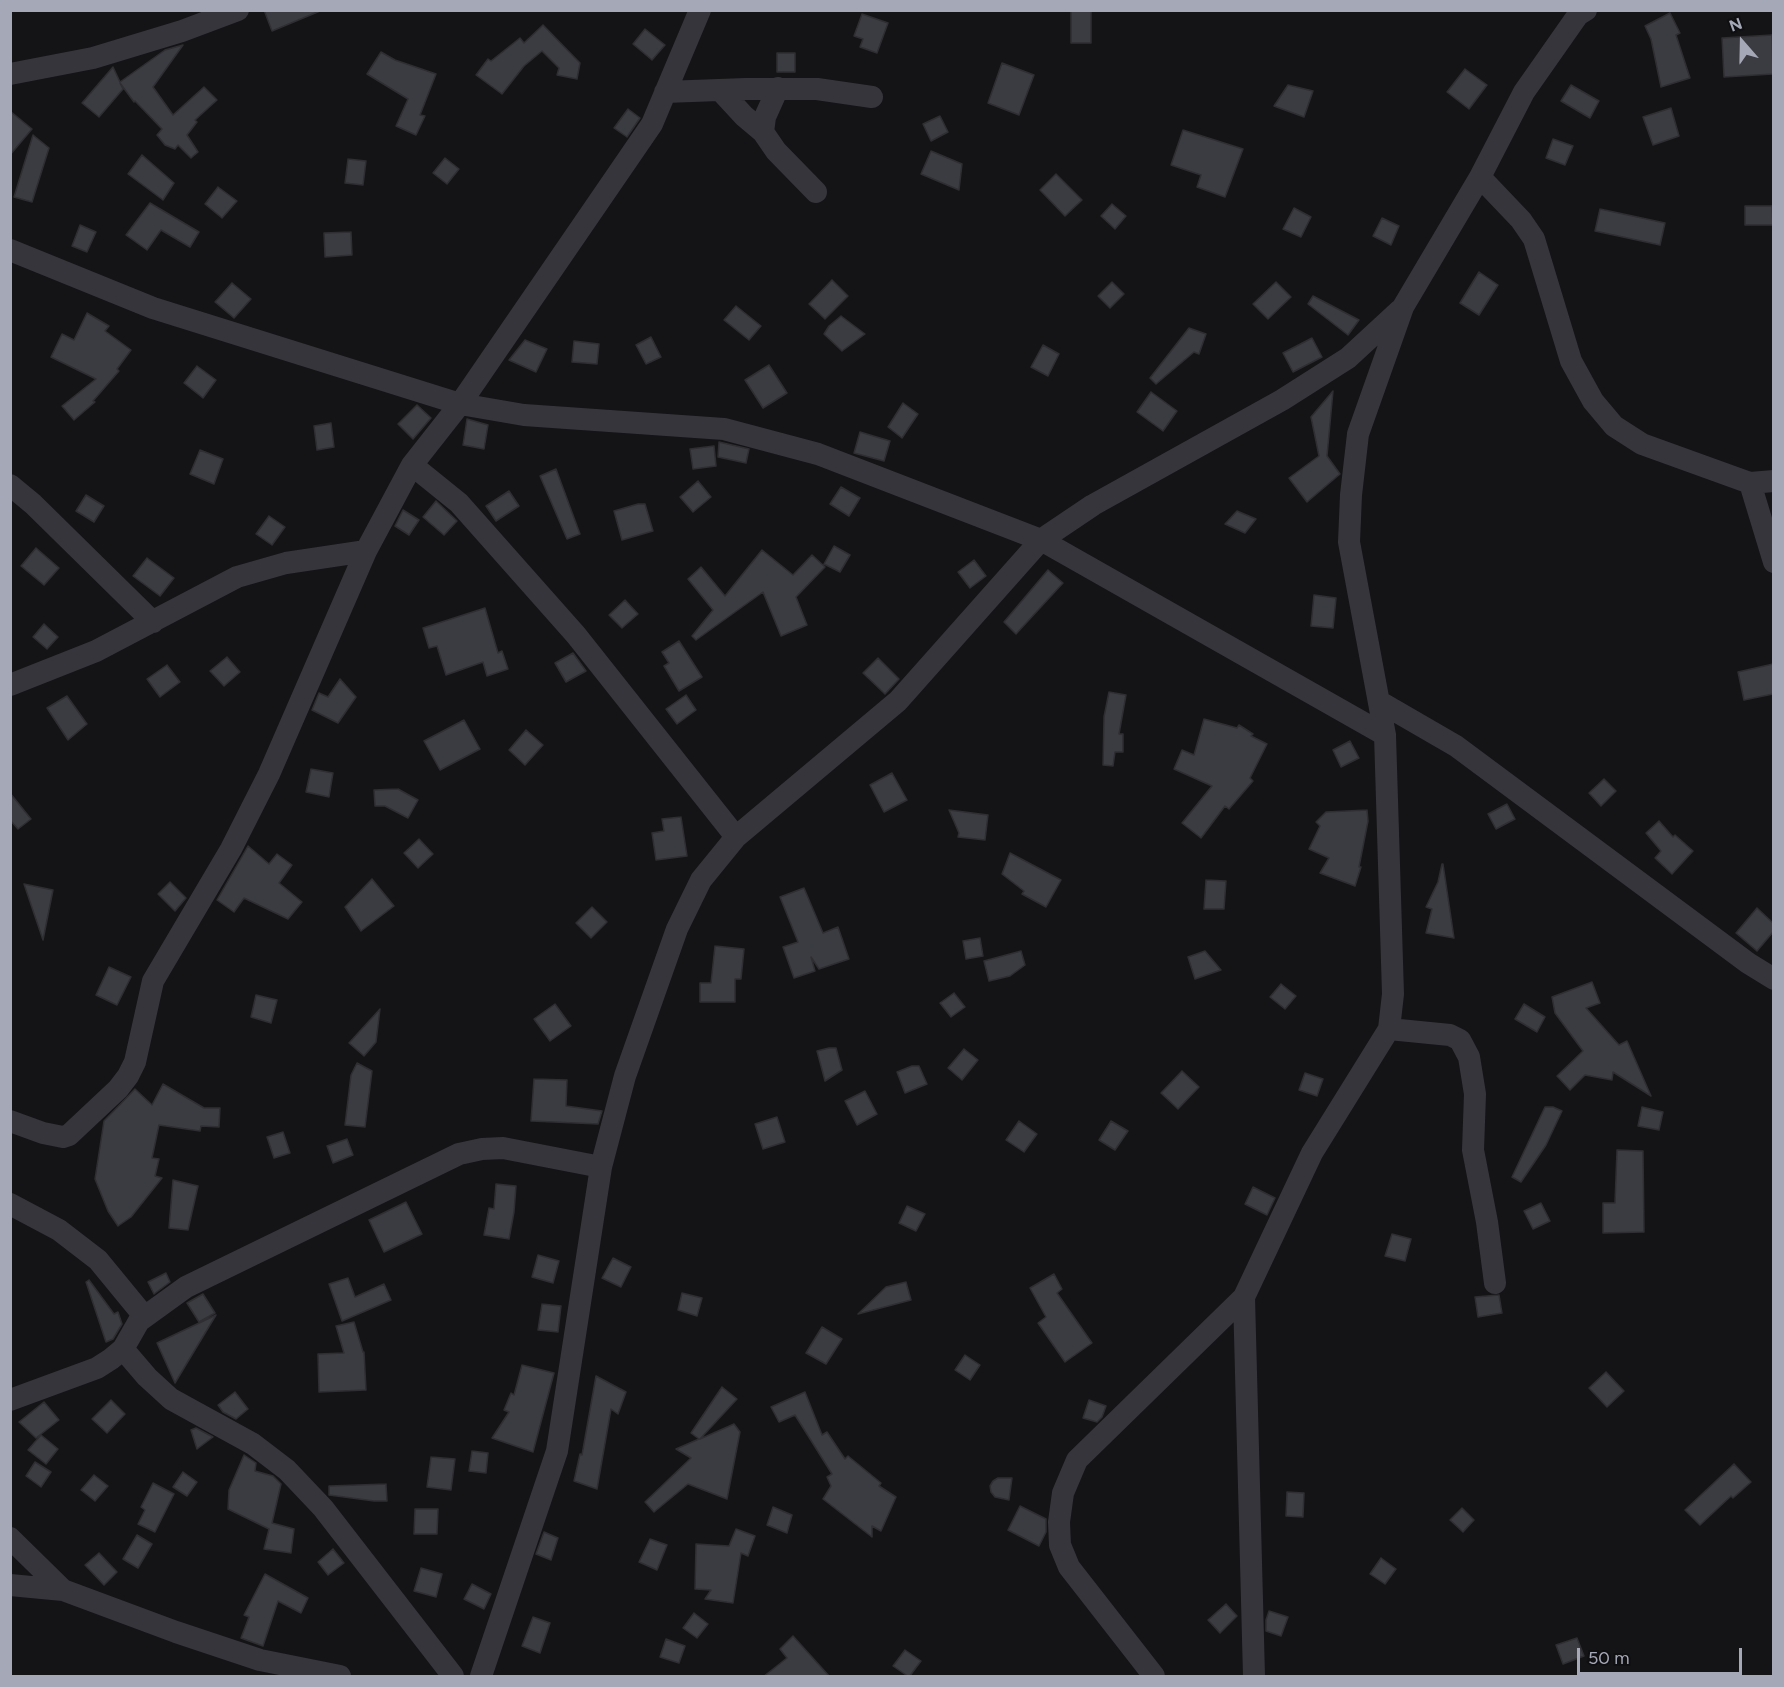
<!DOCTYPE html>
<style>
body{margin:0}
#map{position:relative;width:1784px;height:1687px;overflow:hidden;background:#141416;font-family:Figtree,sans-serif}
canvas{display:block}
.frame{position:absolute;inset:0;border:12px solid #a5a8b7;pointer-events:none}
.north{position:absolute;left:1712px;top:12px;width:60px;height:60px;-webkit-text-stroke:4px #0f0f11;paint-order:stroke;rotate:340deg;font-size:16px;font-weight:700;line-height:24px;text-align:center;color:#a5a8b7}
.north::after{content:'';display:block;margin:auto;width:21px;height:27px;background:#a5a8b7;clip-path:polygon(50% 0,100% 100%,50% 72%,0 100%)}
.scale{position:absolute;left:1577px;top:1648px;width:165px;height:27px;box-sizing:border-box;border:3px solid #a5a8b7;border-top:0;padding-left:8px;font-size:18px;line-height:21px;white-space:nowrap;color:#a5a8b7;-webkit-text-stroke:4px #0f0f11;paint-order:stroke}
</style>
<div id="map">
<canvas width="1784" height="1687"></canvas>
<div class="frame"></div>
<div class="north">N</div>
<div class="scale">50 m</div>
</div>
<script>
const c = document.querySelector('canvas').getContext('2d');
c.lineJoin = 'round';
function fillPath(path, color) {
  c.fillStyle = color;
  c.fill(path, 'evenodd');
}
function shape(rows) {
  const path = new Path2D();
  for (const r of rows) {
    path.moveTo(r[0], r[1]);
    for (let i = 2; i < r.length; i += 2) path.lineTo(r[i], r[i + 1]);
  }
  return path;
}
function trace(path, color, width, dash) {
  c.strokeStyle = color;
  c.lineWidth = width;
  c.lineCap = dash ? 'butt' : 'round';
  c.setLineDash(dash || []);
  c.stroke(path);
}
const building = shape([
 [264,10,320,10,320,11,272,31,264,10],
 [1071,10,1091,10,1091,43,1071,43,1071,10],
 [1670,13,1680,33,1676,35,1690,78,1661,87,1651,39,1645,26,1670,13],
 [862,14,888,23,877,53,860,47,863,39,854,36,862,14],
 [543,25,580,63,577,79,557,75,559,68,542,51,524,66,502,94,476,75,488,59,491,61,520,38,524,43,543,25],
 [645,29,665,45,652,60,633,44,645,29],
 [1772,35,1773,74,1724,77,1722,38,1772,35],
 [183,45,153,87,173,115,204,87,217,100,195,120,197,122,187,135,198,152,191,158,178,145,175,149,165,145,157,135,162,129,135,101,134,102,120,83,123,89,99,117,82,103,113,67,120,82,165,50,183,45],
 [381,52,395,60,436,74,420,115,425,116,416,135,396,126,408,99,367,74,381,52],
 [777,53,795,53,795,72,777,72,777,53],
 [1002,63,1034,75,1019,115,988,103,1002,63],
 [1465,69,1487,85,1469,109,1447,92,1465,69],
 [1288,85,1313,91,1304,117,1274,106,1288,85],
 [1571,85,1599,101,1590,118,1561,101,1571,85],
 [1671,108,1679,136,1653,145,1643,117,1671,108],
 [628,109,640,118,627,137,614,128,628,109],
 [10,111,32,129,10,155,10,111],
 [940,116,948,132,931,141,923,124,940,116],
 [1183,130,1243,149,1225,197,1197,187,1201,175,1171,165,1183,130],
 [33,135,49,148,32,202,14,197,33,135],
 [1553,139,1573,146,1565,165,1546,158,1553,139],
 [931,151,962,164,959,190,921,174,931,151],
 [142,155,174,183,163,200,128,174,142,155],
 [445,158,459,169,447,184,433,173,445,158],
 [348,159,366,161,363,185,345,183,348,159],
 [1056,174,1082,200,1065,216,1040,190,1056,174],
 [218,187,237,201,222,218,205,204,218,187],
 [150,203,199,232,190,247,161,230,147,250,126,235,150,203],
 [1112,204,1126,216,1115,229,1101,216,1112,204],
 [1745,206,1772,206,1773,225,1745,225,1745,206],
 [1294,208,1311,217,1301,237,1283,229,1294,208],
 [1600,209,1665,223,1660,245,1595,231,1600,209],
 [1382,218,1399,226,1391,245,1373,236,1382,218],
 [80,225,96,232,87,252,72,246,80,225],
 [351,232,352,255,325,257,324,233,351,232],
 [1479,272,1498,285,1479,315,1460,303,1479,272],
 [832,280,848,296,825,319,809,304,832,280],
 [1112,282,1124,294,1110,308,1098,296,1112,282],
 [1276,282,1291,297,1268,319,1253,304,1276,282],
 [232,283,251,299,234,318,215,302,232,283],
 [1313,296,1359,320,1348,335,1308,304,1313,296],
 [736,306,761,326,749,340,724,320,736,306],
 [87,313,109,326,105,331,131,350,117,369,119,371,93,401,95,402,74,420,62,406,96,379,51,357,62,334,74,340,87,313],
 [841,316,865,334,842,351,824,334,829,326,841,316],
 [1189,328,1206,334,1199,354,1194,352,1156,384,1150,378,1189,328],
 [651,337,661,357,646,364,636,345,651,337],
 [1312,338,1322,357,1293,372,1283,353,1312,338],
 [525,340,547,349,536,372,509,360,525,340],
 [574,341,599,344,597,364,572,362,574,341],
 [1043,345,1059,354,1048,376,1031,367,1043,345],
 [769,365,787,393,763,408,745,380,769,365],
 [197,366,216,380,203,398,184,383,197,366],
 [1333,391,1327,456,1340,474,1307,502,1289,478,1319,456,1311,417,1333,391],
 [1151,392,1177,411,1163,431,1137,412,1151,392],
 [903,403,918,414,902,438,888,427,903,403],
 [417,405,431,418,413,439,398,424,417,405],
 [467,419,488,425,484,449,463,445,467,419],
 [331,423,334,447,317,450,314,426,331,423],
 [860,432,890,441,884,461,854,453,860,432],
 [719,442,749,449,746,463,718,457,719,442],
 [714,446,716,466,693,469,690,449,714,446],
 [200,450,223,459,214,484,190,474,200,450],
 [556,469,580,534,567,539,540,476,556,469],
 [698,481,711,497,693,512,680,497,698,481],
 [841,487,860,498,849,516,830,504,841,487],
 [509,491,519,506,496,521,486,506,509,491],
 [86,495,104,506,94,522,76,511,86,495],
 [436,501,457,521,444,535,423,517,436,501],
 [638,504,645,504,653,531,622,540,614,511,638,504],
 [403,510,419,520,409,535,395,526,403,510],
 [1237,511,1256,519,1245,533,1225,524,1237,511],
 [269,516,285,527,272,545,256,534,269,516],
 [834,546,850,555,840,572,824,564,834,546],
 [36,548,59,568,44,585,21,566,36,548],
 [762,550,793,575,812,555,825,567,796,597,807,625,781,636,763,592,696,640,692,636,713,610,688,579,701,567,725,596,762,550],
 [147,558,174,578,160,596,133,576,147,558],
 [974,560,986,576,970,588,958,572,974,560],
 [1048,570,1063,583,1016,634,1004,622,1048,570],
 [1314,595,1336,598,1333,628,1311,626,1314,595],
 [625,600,638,614,622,628,609,615,625,600],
 [485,608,498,653,502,651,508,669,487,676,483,662,446,675,437,646,429,648,423,628,485,608],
 [44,624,58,637,47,649,33,637,44,624],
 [679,641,702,677,679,691,664,666,669,663,662,652,679,641],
 [573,653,586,671,566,682,555,663,573,653],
 [227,657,240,672,224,686,210,671,227,657],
 [878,658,899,679,885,694,863,673,878,658],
 [1773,664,1773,694,1744,700,1738,672,1773,664],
 [167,665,180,682,160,697,147,679,167,665],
 [340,679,356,697,338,723,312,710,319,693,328,697,340,679],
 [1109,692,1126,695,1119,734,1123,734,1123,752,1115,752,1113,766,1103,765,1104,717,1109,692],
 [686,695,696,710,677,724,666,709,686,695],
 [67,696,87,724,68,740,47,708,67,696],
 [1204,719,1237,728,1239,725,1253,734,1251,736,1267,744,1250,778,1253,781,1229,809,1225,806,1201,838,1182,823,1212,786,1174,769,1182,750,1194,755,1204,719],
 [464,720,480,749,440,770,424,741,464,720],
 [526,730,543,745,525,765,509,750,526,730],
 [1350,741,1359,758,1341,767,1333,750,1350,741],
 [311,769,333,773,329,797,306,792,311,769],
 [892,773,907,800,884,812,870,785,892,773],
 [1604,779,1616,791,1601,806,1589,793,1604,779],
 [398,789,418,800,408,818,385,806,375,806,374,790,398,789],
 [10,793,31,819,18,829,10,820,10,793],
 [1507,804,1515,819,1496,829,1488,814,1507,804],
 [949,810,988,815,985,840,958,837,959,833,949,810],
 [1367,810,1368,821,1359,867,1361,867,1355,886,1320,873,1329,858,1309,849,1320,826,1316,822,1326,812,1367,810],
 [681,817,687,856,656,860,652,833,664,831,662,819,681,817],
 [1659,821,1673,837,1675,835,1693,851,1672,874,1655,858,1661,851,1646,833,1659,821],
 [419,839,433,854,418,868,404,853,419,839],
 [248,846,269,864,277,854,292,865,279,883,302,902,288,919,244,898,234,912,217,900,248,846],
 [1010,853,1061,880,1046,907,1022,894,1024,891,1002,874,1010,853],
 [1442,864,1443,864,1454,938,1426,933,1432,909,1426,907,1438,882,1442,864],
 [372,879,394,906,361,931,345,907,372,879],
 [1206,880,1226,881,1224,909,1204,909,1206,880],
 [170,882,186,898,175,911,158,894,170,882],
 [24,884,53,890,43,940,24,884],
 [804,888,823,933,838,927,849,959,819,969,811,957,815,971,794,978,783,947,798,942,780,897,804,888],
 [592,907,607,922,591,938,576,923,592,907],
 [1757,908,1773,923,1773,932,1757,951,1736,933,1757,908],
 [980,938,983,956,966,959,963,941,980,938],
 [715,946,744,949,741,979,735,979,735,1002,700,1002,700,983,711,983,715,946],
 [1021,951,1025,965,1010,976,989,981,984,961,1021,951],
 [1205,951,1221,970,1195,979,1188,957,1205,951],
 [109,967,131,977,117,1005,96,995,109,967],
 [1592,982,1600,1003,1586,1008,1619,1045,1627,1041,1651,1096,1613,1072,1612,1080,1585,1075,1570,1090,1557,1076,1583,1051,1555,1013,1552,997,1592,982],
 [1281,984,1296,996,1285,1009,1270,997,1281,984],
 [954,993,965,1007,951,1017,940,1003,954,993],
 [256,995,277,1000,271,1023,251,1017,256,995],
 [555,1004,571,1026,550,1041,534,1019,555,1004],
 [1524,1004,1545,1017,1537,1032,1515,1019,1524,1004],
 [380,1009,376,1042,364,1056,349,1043,380,1009],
 [829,1048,836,1048,842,1070,825,1081,817,1051,829,1048],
 [964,1049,978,1060,962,1080,948,1068,964,1049],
 [357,1063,372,1071,365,1127,345,1125,351,1075,357,1063],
 [912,1066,919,1066,927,1084,905,1093,897,1072,912,1066],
 [1182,1071,1199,1087,1178,1109,1161,1093,1182,1071],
 [1305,1073,1323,1079,1317,1096,1299,1090,1305,1073],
 [534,1079,567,1080,566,1106,602,1111,598,1124,531,1121,534,1079],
 [163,1084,204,1108,220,1108,219,1127,201,1126,200,1131,159,1125,152,1158,159,1159,155,1176,162,1178,131,1217,118,1226,108,1211,95,1179,104,1121,135,1089,152,1105,163,1084],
 [865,1091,877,1114,857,1125,845,1101,865,1091],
 [1545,1107,1553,1107,1562,1111,1546,1145,1521,1182,1512,1177,1545,1107],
 [1642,1107,1663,1112,1659,1130,1638,1126,1642,1107],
 [777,1117,785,1142,763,1149,755,1124,777,1117],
 [1019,1121,1037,1134,1024,1152,1006,1140,1019,1121],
 [1111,1121,1128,1131,1115,1150,1099,1140,1111,1121],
 [283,1132,290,1153,274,1158,267,1137,283,1132],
 [347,1139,353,1155,333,1163,327,1146,347,1139],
 [1617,1150,1643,1151,1644,1232,1603,1233,1603,1203,1615,1203,1617,1150],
 [173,1180,198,1186,188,1230,169,1228,173,1180],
 [496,1184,516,1186,514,1212,509,1239,484,1235,489,1208,494,1209,496,1184],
 [1253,1187,1275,1198,1267,1215,1245,1204,1253,1187],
 [406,1202,422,1234,384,1252,369,1220,406,1202],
 [1541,1203,1550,1221,1533,1229,1524,1211,1541,1203],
 [907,1206,925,1214,916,1231,899,1223,907,1206],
 [1392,1234,1411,1239,1405,1261,1385,1256,1392,1234],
 [538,1255,559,1261,553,1283,532,1277,538,1255],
 [613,1258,631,1267,621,1287,602,1278,613,1258],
 [166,1273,170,1282,154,1294,148,1282,166,1273],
 [1054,1274,1062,1289,1057,1293,1092,1343,1065,1362,1038,1323,1046,1317,1030,1288,1054,1274],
 [348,1278,355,1297,384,1284,391,1300,342,1321,329,1284,348,1278],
 [89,1280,114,1314,118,1312,122,1324,113,1339,106,1342,86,1282,89,1280],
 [906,1282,911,1300,858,1314,886,1287,906,1282],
 [682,1293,702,1298,697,1316,678,1310,682,1293],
 [203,1294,215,1313,199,1322,187,1303,203,1294],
 [1499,1295,1502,1313,1478,1317,1475,1297,1499,1295],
 [542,1304,561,1306,558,1332,538,1330,542,1304],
 [216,1315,187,1363,175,1383,157,1343,216,1315],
 [354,1322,363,1352,364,1352,366,1390,319,1392,318,1354,344,1353,336,1326,354,1322],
 [822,1327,842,1339,826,1364,806,1353,822,1327],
 [965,1355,980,1365,970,1380,955,1370,965,1355],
 [522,1365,554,1373,533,1452,492,1438,509,1412,504,1410,511,1393,514,1395,522,1365],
 [1606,1372,1624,1391,1607,1407,1589,1388,1606,1372],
 [596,1376,626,1392,618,1414,611,1409,597,1489,574,1481,580,1454,582,1455,596,1376],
 [722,1387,737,1399,700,1439,734,1424,740,1432,727,1499,688,1484,654,1512,645,1502,691,1458,676,1449,699,1439,691,1433,722,1387],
 [235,1392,248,1409,236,1419,223,1412,218,1405,235,1392],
 [805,1392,822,1435,827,1432,845,1459,848,1456,881,1483,879,1486,896,1497,881,1531,872,1526,872,1537,823,1499,831,1486,827,1477,832,1474,795,1415,779,1422,771,1407,805,1392],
 [111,1400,125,1414,107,1433,92,1419,111,1400],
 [1089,1400,1106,1406,1102,1417,1097,1422,1083,1418,1089,1400],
 [44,1402,59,1420,36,1438,19,1422,44,1402],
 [196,1428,213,1437,197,1449,191,1430,196,1428],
 [41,1435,58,1449,46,1464,28,1450,41,1435],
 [472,1451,488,1453,486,1473,469,1471,472,1451],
 [244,1455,256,1463,255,1471,273,1476,281,1484,272,1523,294,1529,291,1553,264,1549,269,1529,228,1509,229,1490,244,1455],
 [431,1457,455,1459,451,1490,427,1487,431,1457],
 [35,1462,51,1472,41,1487,26,1476,35,1462],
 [1734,1464,1751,1482,1733,1498,1731,1496,1700,1525,1685,1510,1734,1464],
 [183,1472,197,1482,187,1496,173,1487,183,1472],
 [94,1475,108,1486,95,1501,81,1490,94,1475],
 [998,1478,1012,1478,1009,1500,995,1497,991,1492,990,1486,993,1481,998,1478],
 [153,1483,174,1494,155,1532,138,1524,145,1510,141,1507,153,1483],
 [386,1484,387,1501,374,1501,329,1495,329,1486,386,1484],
 [1287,1492,1304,1493,1303,1517,1286,1516,1287,1492],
 [1020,1506,1046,1519,1046,1532,1039,1546,1008,1530,1020,1506],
 [773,1507,792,1515,787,1533,767,1525,773,1507],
 [1462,1508,1474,1520,1463,1532,1450,1520,1462,1508],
 [415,1509,438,1509,437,1534,414,1534,415,1509],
 [736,1529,755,1536,748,1556,741,1553,733,1603,705,1599,711,1590,695,1589,696,1544,729,1546,736,1529],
 [544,1532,558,1538,551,1560,536,1554,544,1532],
 [137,1535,152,1544,138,1568,123,1559,137,1535],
 [650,1539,667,1545,657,1570,639,1562,650,1539],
 [333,1549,344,1563,328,1575,318,1562,333,1549],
 [99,1553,117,1572,104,1585,85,1565,99,1553],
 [1381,1558,1396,1569,1385,1584,1370,1574,1381,1558],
 [421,1568,442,1574,436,1597,414,1591,421,1568],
 [265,1574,308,1598,301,1613,278,1601,263,1646,241,1638,249,1617,244,1615,265,1574],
 [472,1584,491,1594,484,1609,464,1599,472,1584],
 [1226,1604,1237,1616,1220,1633,1208,1620,1226,1604],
 [1269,1611,1288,1617,1281,1636,1266,1631,1266,1620,1269,1611],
 [694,1613,708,1624,697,1638,683,1628,694,1613],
 [533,1617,550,1623,540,1653,522,1646,533,1617],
 [793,1636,830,1677,763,1677,787,1658,780,1649,793,1636],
 [1577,1638,1584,1656,1563,1664,1556,1645,1577,1638],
 [666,1639,685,1646,679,1663,660,1657,666,1639],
 [905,1650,921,1661,909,1677,893,1666,905,1650]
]);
const street = shape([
 [10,74,93,58,182,31,238,10],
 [720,90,744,116,763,132,776,151,816,192],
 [665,92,746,89,817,89,872,97],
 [763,132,765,117,778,88],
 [1480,177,1521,220,1534,239,1571,361,1593,401,1614,426,1642,444,1750,483,1774,481],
 [10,250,153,308,460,404,524,415,724,429,818,454,1041,540,1385,735],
 [412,465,459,503,576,635,736,837],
 [1750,483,1774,562],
 [10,485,33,504,153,622],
 [10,685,96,651,237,577,286,563,366,551],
 [1380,702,1456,746,1748,963,1774,979],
 [1389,1029,1450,1035,1460,1040,1469,1057,1475,1094,1473,1150,1487,1222,1495,1283],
 [10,1121,43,1133,63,1137,69,1135,118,1089,128,1076,135,1062,153,981,231,849,269,774,366,551,412,465,460,404,652,124,700,10],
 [10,1204,59,1230,98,1260,144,1316],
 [123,1349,147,1377,171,1399,253,1444,287,1470,323,1508,453,1676],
 [10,1400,97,1368,111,1359,123,1349,139,1321,186,1287,459,1154,482,1149,503,1148,601,1167],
 [10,1538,63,1590],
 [10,1585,63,1590,176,1632,260,1660,340,1676],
 [481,1676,557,1451,601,1167,625,1076,677,929,701,880,736,837,898,701,1041,540,1093,505,1282,400,1348,358,1400,310],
 [1154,1676,1069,1567,1060,1545,1059,1522,1063,1493,1077,1460,1244,1297],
 [1254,1676,1244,1297,1312,1153,1389,1029,1393,994,1385,735,1349,542,1351,495,1358,434,1403,307,1480,177,1524,92,1578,15,1586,10]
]);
fillPath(building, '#3b3c41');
trace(building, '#2f2e32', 1.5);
trace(street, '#35353b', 22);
</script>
